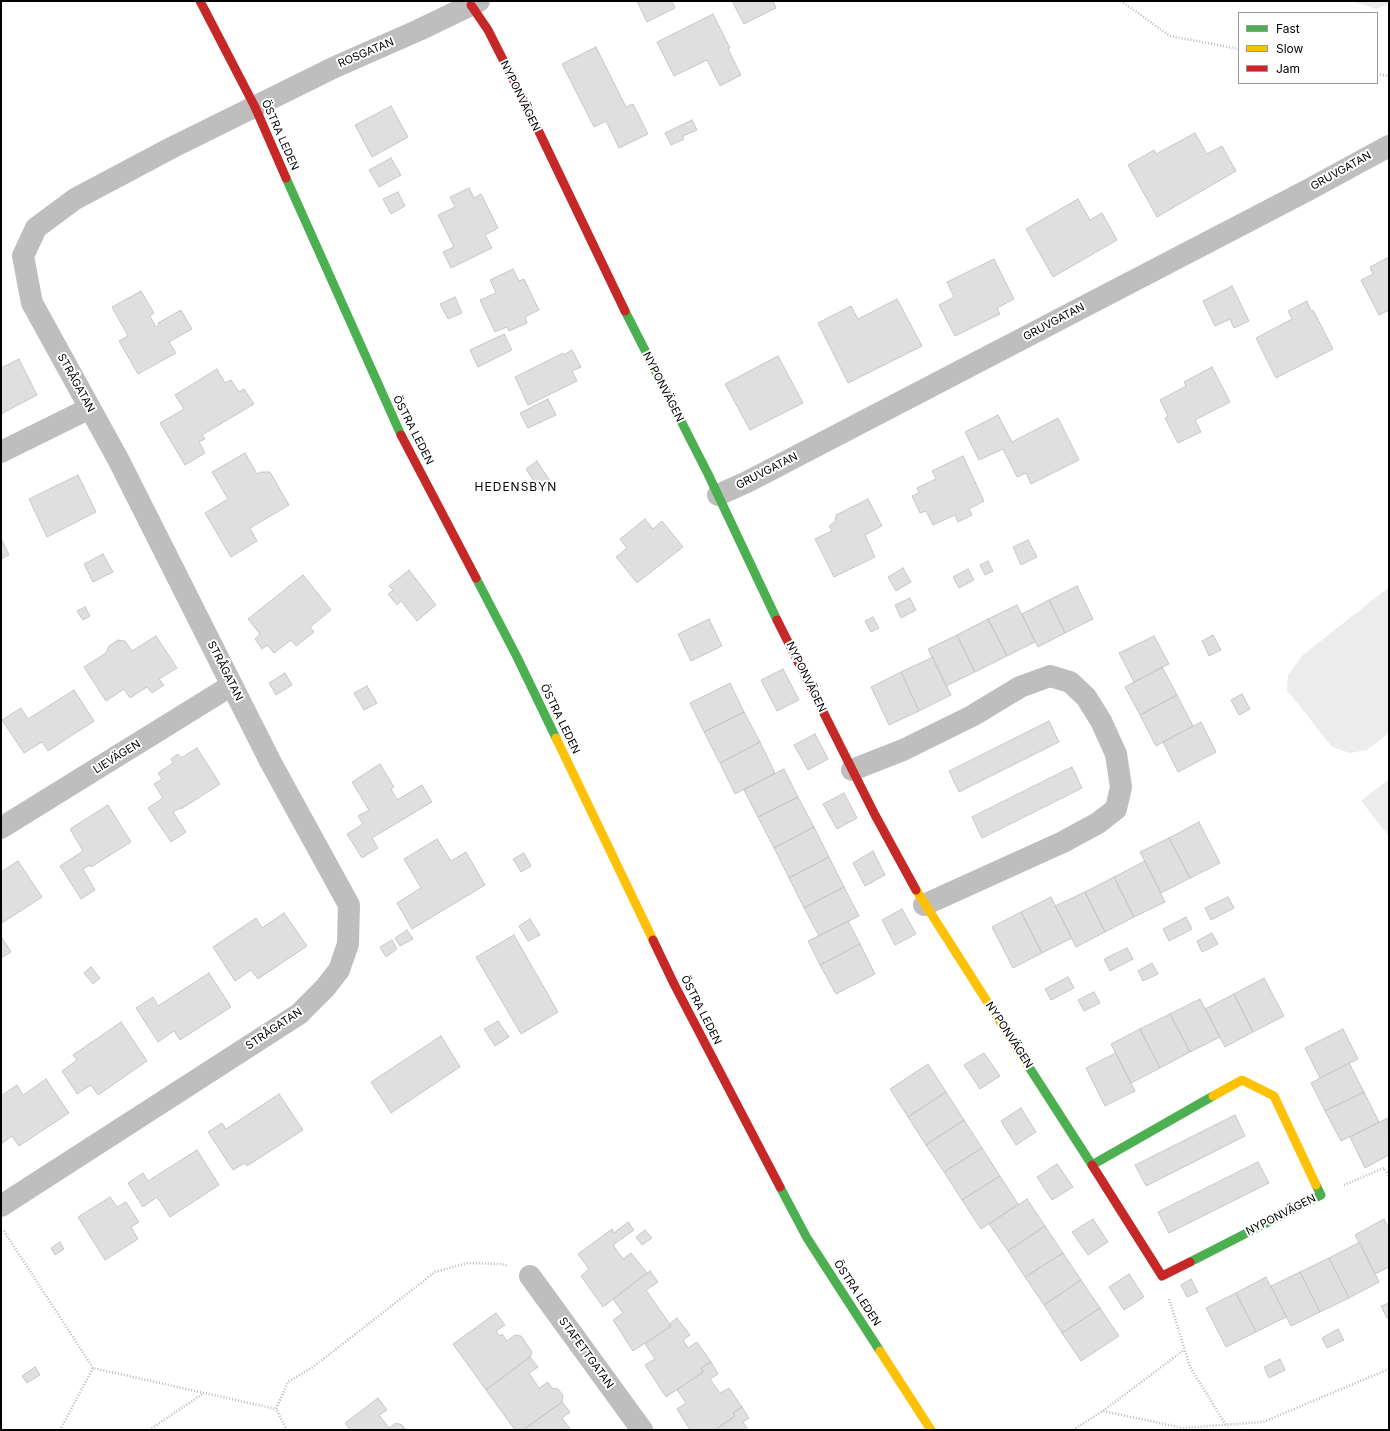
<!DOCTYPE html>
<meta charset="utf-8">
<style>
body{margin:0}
#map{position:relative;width:1390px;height:1431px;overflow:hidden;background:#fff;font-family:Inter,sans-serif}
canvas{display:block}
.frame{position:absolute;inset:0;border:2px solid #000;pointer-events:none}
.legend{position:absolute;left:1238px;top:12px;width:140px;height:72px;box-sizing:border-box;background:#fff;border:1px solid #999;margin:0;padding:5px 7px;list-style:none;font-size:12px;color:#000}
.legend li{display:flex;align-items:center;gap:8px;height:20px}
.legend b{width:20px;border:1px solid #999}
</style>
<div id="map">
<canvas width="1390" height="1431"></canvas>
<div class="frame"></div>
<ul class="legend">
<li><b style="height:5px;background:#4caf50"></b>Fast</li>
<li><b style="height:5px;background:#ffc107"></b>Slow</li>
<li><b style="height:5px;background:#c62828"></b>Jam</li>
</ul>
</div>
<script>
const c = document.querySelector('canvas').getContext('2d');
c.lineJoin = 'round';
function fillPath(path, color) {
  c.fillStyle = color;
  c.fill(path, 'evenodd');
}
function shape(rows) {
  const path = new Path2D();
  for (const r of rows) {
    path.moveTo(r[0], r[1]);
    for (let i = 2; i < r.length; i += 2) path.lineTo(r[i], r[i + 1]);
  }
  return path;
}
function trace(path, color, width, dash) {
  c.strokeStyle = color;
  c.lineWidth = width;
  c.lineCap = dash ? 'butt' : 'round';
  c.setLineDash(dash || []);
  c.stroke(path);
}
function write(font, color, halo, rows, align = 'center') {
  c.font = font + ' Inter,sans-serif';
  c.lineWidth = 4;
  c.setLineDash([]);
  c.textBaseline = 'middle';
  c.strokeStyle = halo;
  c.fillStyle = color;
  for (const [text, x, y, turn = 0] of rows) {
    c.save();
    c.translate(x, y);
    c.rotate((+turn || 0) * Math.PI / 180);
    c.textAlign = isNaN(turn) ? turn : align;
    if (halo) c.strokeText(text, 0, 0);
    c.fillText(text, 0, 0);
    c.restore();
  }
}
const green = shape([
 [1352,1,1389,1,1389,4,1376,9],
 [1389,587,1389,733,1367,750,1350,753,1332,747,1287,690,1288,675,1303,655],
 [1389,779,1389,836,1361,801]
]);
const building = shape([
 [637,1,672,1,675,8,647,22,637,1],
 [732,1,773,1,776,8,744,24,732,1],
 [713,14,730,48,728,49,741,75,720,86,707,60,674,76,657,42,713,14],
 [596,47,626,107,633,104,648,134,619,148,606,121,594,127,562,64,596,47],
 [391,106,408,137,372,157,355,125,391,106],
 [692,120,697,130,683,136,684,139,671,145,665,133,692,120],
 [1195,133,1207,154,1222,146,1236,171,1157,217,1128,165,1154,150,1156,154,1195,133],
 [391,158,401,175,379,187,369,170,391,158],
 [469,188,474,198,481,194,498,228,485,235,492,248,451,268,443,252,454,247,438,215,455,207,450,197,469,188],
 [398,192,405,206,391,214,383,199,398,192],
 [1078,199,1090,220,1102,213,1117,240,1053,277,1026,229,1078,199],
 [1389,257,1389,310,1379,315,1361,280,1373,274,1370,267,1389,257],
 [994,259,1014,299,997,308,1000,314,955,336,939,305,954,297,947,282,994,259],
 [513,269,519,281,524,279,539,310,525,317,527,323,509,331,507,327,495,332,480,300,496,293,490,280,513,269],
 [1232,286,1249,321,1234,328,1230,319,1215,326,1203,301,1232,286],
 [141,291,154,313,150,316,156,327,159,325,158,323,181,310,192,329,169,342,176,353,138,374,119,341,128,336,112,307,141,291],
 [455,297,462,313,448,319,440,304,455,297],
 [897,299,922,346,848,383,818,323,851,306,858,319,897,299],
 [1307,301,1311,311,1313,310,1333,349,1276,378,1256,338,1292,319,1288,311,1307,301],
 [504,334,512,350,478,367,470,350,504,334],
 [572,350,581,367,572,371,577,381,528,405,515,377,563,353,564,355,572,350],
 [778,356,803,403,750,430,725,384,778,356],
 [19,359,37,395,1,414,1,368,19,359],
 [1212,367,1230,402,1195,420,1201,432,1178,443,1165,418,1168,416,1160,400,1186,386,1184,382,1212,367],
 [217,369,225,383,231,380,239,392,244,389,254,404,202,435,205,439,199,442,205,453,185,465,160,423,184,409,175,395,217,369],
 [548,399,556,415,528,428,520,413,548,399],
 [998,415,1012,442,1058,418,1079,460,1031,484,1026,473,1017,477,1003,449,979,460,965,432,998,415],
 [245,453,257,474,261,472,270,472,289,505,250,528,257,541,231,557,205,513,228,499,212,472,245,453],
 [963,456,984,501,969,509,972,515,958,522,955,515,933,525,926,511,920,513,912,496,919,493,917,488,936,479,932,471,963,456],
 [537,461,552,484,541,492,526,469,537,461],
 [78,475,96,512,47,537,29,499,78,475],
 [868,499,882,526,865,535,875,557,834,577,815,539,832,531,829,526,835,522,836,515,868,499],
 [645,519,653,529,662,521,683,547,637,583,616,557,627,548,620,539,645,519],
 [1,538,9,555,1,559,1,538],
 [1028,540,1037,557,1021,565,1013,547,1028,540],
 [103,554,113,572,93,582,84,564,103,554],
 [988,561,993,571,985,575,980,565,988,561],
 [903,568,911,582,896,591,888,577,903,568],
 [968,569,974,580,959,588,953,577,968,569],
 [409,570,436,605,417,621,401,601,397,605,388,594,393,590,389,586,409,570],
 [303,575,331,610,310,627,314,632,296,646,291,640,274,653,267,645,262,649,255,639,260,634,248,619,303,575],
 [1077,586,1093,619,1065,633,1049,600,1077,586],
 [910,598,916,610,901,618,895,605,910,598],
 [1049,600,1065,633,1038,647,1022,614,1049,600],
 [1017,605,1035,642,1007,656,988,619,1017,605],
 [85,607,90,616,83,620,77,611,85,607],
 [873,617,879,628,871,632,865,621,873,617],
 [709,619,722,646,691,661,678,634,709,619],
 [988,619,1007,656,975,672,957,635,988,619],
 [957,635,975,672,946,686,928,649,957,635],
 [1213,635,1221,650,1209,656,1202,641,1213,635],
 [156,636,177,668,159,679,164,685,152,693,147,687,130,698,124,689,106,701,84,667,106,653,109,646,118,640,125,641,132,651,156,636],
 [1154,636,1169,664,1134,682,1119,653,1154,636],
 [933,657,951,695,919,711,901,672,933,657],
 [1162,667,1177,695,1140,715,1125,687,1162,667],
 [783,669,799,700,777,711,761,680,783,669],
 [901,672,919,711,889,725,871,687,901,672],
 [285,673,292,685,276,695,269,683,285,673],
 [730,683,744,712,704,732,690,703,730,683],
 [367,686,377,703,364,710,354,693,367,686],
 [74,690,94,721,48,751,42,742,24,753,2,720,21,708,28,719,74,690],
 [1242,694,1250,709,1239,715,1231,700,1242,694],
 [1177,695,1193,726,1156,746,1140,715,1177,695],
 [744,712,760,742,720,763,704,732,744,712],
 [1049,721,1059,742,959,792,949,771,1049,721],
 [1201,722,1216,752,1178,772,1163,742,1201,722],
 [815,734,828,759,808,770,794,745,815,734],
 [760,742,775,773,735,794,720,763,760,742],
 [197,748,220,784,181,809,180,808,173,812,186,832,171,842,148,808,163,798,154,784,162,779,158,773,173,763,171,759,178,754,181,758,197,748],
 [380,764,394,787,391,789,397,800,422,785,432,802,372,838,378,848,362,858,347,834,363,824,358,816,369,810,352,782,380,764],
 [1072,767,1082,788,982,838,972,817,1072,767],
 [784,769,798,797,758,817,744,790,784,769],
 [844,793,857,818,837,829,823,804,844,793],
 [798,797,814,827,774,848,758,817,798,797],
 [108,805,131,842,91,867,90,865,83,869,95,890,81,899,60,866,83,851,70,829,108,805],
 [1199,822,1220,863,1190,878,1169,838,1199,822],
 [814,827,829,857,789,878,774,848,814,827],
 [1169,838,1190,878,1161,893,1140,852,1169,838],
 [437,839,451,861,466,852,485,885,412,929,397,903,421,888,404,859,437,839],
 [873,851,885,875,865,886,853,863,873,851],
 [524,853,531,866,521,872,513,859,524,853],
 [829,857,844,887,804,908,789,878,829,857],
 [18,861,42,897,2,923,1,872,18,861],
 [1145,861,1165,902,1134,917,1114,877,1145,861],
 [1114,877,1134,917,1105,932,1085,892,1114,877],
 [844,887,859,916,819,936,804,908,844,887],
 [1085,892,1105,932,1076,947,1055,906,1085,892],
 [1051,897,1072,938,1042,953,1021,912,1051,897],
 [1228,897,1234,908,1211,920,1205,908,1228,897],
 [902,909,916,934,895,945,882,920,902,909],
 [1021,912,1042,953,1013,968,992,927,1021,912],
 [284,913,307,946,258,979,251,970,235,981,213,947,256,918,262,928,284,913],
 [1186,917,1192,929,1169,941,1163,929,1186,917],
 [530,919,540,935,528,941,519,926,530,919],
 [848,921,860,944,820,965,808,941,848,921],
 [407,930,413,939,400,946,395,938,407,930],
 [1212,933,1218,944,1202,952,1197,941,1212,933],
 [514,935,558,1012,521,1034,476,957,514,935],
 [1,936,11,952,1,958,1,936],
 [392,940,397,949,386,957,380,947,392,940],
 [860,944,875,974,836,994,820,965,860,944],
 [1127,948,1133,959,1110,971,1104,959,1127,948],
 [1152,963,1158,974,1143,981,1138,971,1152,963],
 [91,967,100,978,93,984,84,973,91,967],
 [209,973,231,1007,180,1040,174,1031,158,1042,136,1008,153,997,158,1006,209,973],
 [1068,977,1074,988,1051,1000,1045,989,1068,977],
 [1264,978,1284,1016,1253,1032,1234,994,1264,978],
 [1094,992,1100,1003,1084,1011,1078,1000,1094,992],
 [1234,994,1253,1032,1225,1047,1205,1009,1234,994],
 [1200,999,1220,1037,1190,1052,1170,1014,1200,999],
 [1170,1014,1190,1052,1160,1068,1140,1029,1170,1014],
 [498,1021,509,1037,495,1046,484,1029,498,1021],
 [121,1022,147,1061,98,1095,91,1085,77,1094,62,1071,77,1060,73,1055,121,1022],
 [1140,1029,1160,1068,1131,1083,1111,1044,1140,1029],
 [1343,1029,1358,1059,1320,1078,1305,1048,1343,1029],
 [441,1036,460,1067,391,1113,371,1082,441,1036],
 [984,1053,1000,1076,980,1089,964,1065,984,1053],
 [1116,1053,1135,1091,1105,1106,1086,1068,1116,1053],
 [1349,1063,1364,1092,1325,1111,1311,1083,1349,1063],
 [928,1064,946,1092,908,1117,890,1089,928,1064],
 [46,1079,69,1113,19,1146,12,1136,1,1144,1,1096,17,1085,23,1095,46,1079],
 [946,1092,964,1120,926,1145,908,1117,946,1092],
 [1364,1092,1379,1122,1341,1141,1325,1111,1364,1092],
 [279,1094,303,1130,247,1166,245,1163,233,1170,208,1132,222,1123,226,1129,279,1094],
 [1021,1108,1036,1132,1016,1145,1001,1121,1021,1108],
 [1235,1115,1245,1136,1146,1186,1135,1165,1235,1115],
 [1388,1118,1389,1155,1365,1168,1350,1137,1388,1118],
 [964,1120,982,1148,944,1172,926,1145,964,1120],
 [982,1148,1000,1176,962,1200,944,1172,982,1148],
 [197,1150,219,1185,170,1217,157,1197,143,1207,128,1183,143,1173,148,1181,197,1150],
 [1258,1162,1269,1183,1169,1233,1158,1212,1258,1162],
 [1057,1164,1073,1187,1052,1200,1037,1177,1057,1164],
 [1000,1176,1018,1204,981,1229,962,1200,1000,1176],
 [110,1197,117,1207,126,1202,139,1222,131,1227,138,1239,105,1260,78,1217,110,1197],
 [1027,1199,1045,1226,1008,1251,989,1224,1027,1199],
 [1093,1219,1108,1242,1088,1255,1072,1232,1093,1219],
 [1384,1219,1389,1229,1389,1267,1375,1274,1355,1235,1384,1219],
 [628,1222,634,1230,613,1245,623,1259,631,1253,647,1273,603,1307,581,1276,589,1269,578,1254,612,1229,614,1233,628,1222],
 [1045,1226,1063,1253,1025,1277,1008,1251,1045,1226],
 [645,1230,652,1238,642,1245,636,1237,645,1230],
 [60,1242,64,1249,55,1255,51,1248,60,1242],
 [1360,1242,1379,1282,1349,1298,1329,1258,1360,1242],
 [1063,1253,1081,1280,1044,1305,1025,1277,1063,1253],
 [1329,1258,1349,1298,1320,1312,1300,1272,1329,1258],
 [650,1271,658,1282,646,1290,671,1326,633,1351,613,1320,623,1313,613,1299,650,1271],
 [1300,1272,1320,1312,1291,1326,1271,1286,1300,1272],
 [1129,1274,1144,1297,1124,1310,1109,1287,1129,1274],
 [1266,1277,1286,1317,1256,1332,1236,1293,1266,1277],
 [1191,1279,1198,1292,1187,1297,1181,1285,1191,1279],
 [1081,1280,1100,1308,1062,1333,1044,1305,1081,1280],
 [1236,1293,1256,1332,1226,1347,1206,1308,1236,1293],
 [1389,1303,1389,1318,1387,1318,1381,1306,1389,1303],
 [1100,1308,1119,1336,1081,1361,1062,1333,1100,1308],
 [496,1313,505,1325,496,1331,500,1336,502,1334,507,1341,515,1335,521,1336,532,1352,530,1357,486,1390,453,1344,496,1313],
 [677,1318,690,1335,683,1340,688,1348,697,1342,711,1362,701,1368,703,1372,666,1397,645,1365,655,1359,645,1344,671,1326,669,1324,677,1318],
 [1338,1329,1344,1340,1327,1348,1322,1338,1338,1329],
 [530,1357,538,1367,529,1373,539,1388,548,1382,552,1388,558,1389,563,1395,562,1402,523,1430,515,1430,486,1390,530,1357],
 [1280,1359,1285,1370,1269,1378,1264,1367,1280,1359],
 [711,1362,718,1374,710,1379,720,1393,729,1388,742,1407,733,1413,735,1416,715,1430,690,1430,677,1409,686,1403,677,1390,703,1372,701,1368,711,1362],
 [35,1367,40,1375,27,1383,22,1376,35,1367],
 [378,1398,387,1410,379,1415,389,1428,396,1423,402,1425,406,1430,350,1430,345,1423,378,1398],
 [562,1402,570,1412,562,1418,571,1430,523,1430,562,1402],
 [742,1407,749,1418,743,1422,748,1429,747,1430,715,1430,735,1416,733,1413,742,1407]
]);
const path = shape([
 [1121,1,1170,36,1239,49],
 [1377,74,1389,76],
 [1344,1185,1384,1168,1389,1177],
 [4,1231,93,1368,276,1409],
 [1169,1299,1190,1367,1226,1425],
 [1103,1411,1184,1350],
 [60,1430,93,1368],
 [149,1430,204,1393],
 [287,1430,276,1409,288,1382,313,1367,435,1272,468,1263,501,1264,508,1266],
 [1073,1430,1103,1411,1183,1428,1263,1422,1389,1369]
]);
const street = shape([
 [1,452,90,408],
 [718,495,747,482,1308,190,1389,146],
 [852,770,903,750,972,716,1020,687,1050,676,1070,682,1086,697,1101,721,1116,754,1121,787,1116,809,1098,823,1063,842,924,905],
 [1,828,232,685],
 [1,1206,299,1014,325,988,339,970,348,944,349,905,270,761,118,459,32,303,23,256,36,228,75,199,173,147,335,67,419,30,479,1],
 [530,1276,642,1430]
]);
const fast = shape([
 [286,178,401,435],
 [625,311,708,474,777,620],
 [476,578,517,657,556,738],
 [1027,1064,1092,1165,1213,1096],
 [780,1187,807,1238,880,1351],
 [1190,1262,1321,1195,1316,1185]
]);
const slow = shape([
 [556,738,653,940],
 [916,890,1027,1064],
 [1213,1096,1242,1080,1274,1096,1316,1185],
 [880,1351,931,1430]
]);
const jam = shape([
 [200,1,255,107,286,178],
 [471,5,488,30,529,111,625,311],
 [401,435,476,578],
 [777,620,875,815,916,890],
 [653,940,674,984,780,1187],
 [1092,1165,1162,1276,1190,1262]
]);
const streetNames = [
 ["ROSGATAN",366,53,-23],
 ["NYPONVÄGEN",520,96,64],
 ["ÖSTRA LEDEN",280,135,66],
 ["GRUVGATAN",1341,171,-29],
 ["GRUVGATAN",1054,322,-28],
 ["STRÅGATAN",76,383,61],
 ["NYPONVÄGEN",663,387,63],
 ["ÖSTRA LEDEN",413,430,63],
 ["GRUVGATAN",767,471,-27],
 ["STRÅGATAN",225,671,63],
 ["NYPONVÄGEN",806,677,64],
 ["ÖSTRA LEDEN",560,719,64],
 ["LIEVÄGEN",117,757,-32],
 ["ÖSTRA LEDEN",701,1010,63],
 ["STRÅGATAN",274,1029,-34],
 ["NYPONVÄGEN",1009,1035,57],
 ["NYPONVÄGEN",1281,1215,-27],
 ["ÖSTRA LEDEN",857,1293,57],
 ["STAFETTGATAN",586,1353,54]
];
const neighbourhoodNames = [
 ["HEDENSBYN",516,487]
];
fillPath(green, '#ececec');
fillPath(building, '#dfdfdf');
trace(building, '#c7c7c7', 1);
trace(path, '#b9b9b9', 2.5, [1, 2]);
trace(street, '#bebebe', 22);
trace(fast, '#4caf50', 9);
trace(slow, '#ffc107', 9);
trace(jam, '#c62828', 9);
write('11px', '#000', '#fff', streetNames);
c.letterSpacing = '1px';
write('12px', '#000', '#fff', neighbourhoodNames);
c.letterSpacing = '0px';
</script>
